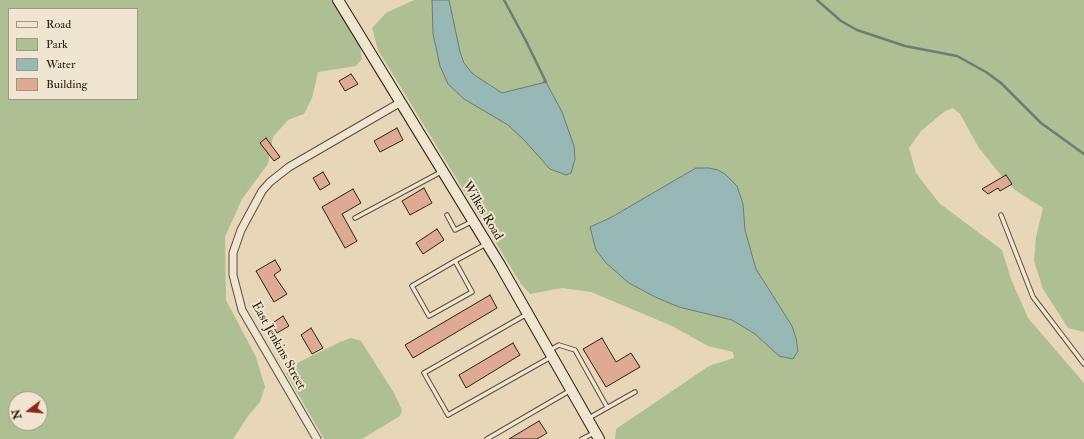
<!DOCTYPE html>
<style>
body{margin:0}
#map{position:relative;width:1084px;height:439px;overflow:hidden;background:#e7d7b8;font-family:"IM FELL Double Pica",serif}
canvas{display:block}
.legend{position:absolute;left:8px;top:8px;width:130px;height:92px;box-sizing:border-box;background:#efe5d1;border:1px solid #a19785;margin:0;padding:5px 7px;list-style:none;font-size:12px;color:#2d2114}
.legend li{display:flex;align-items:center;gap:8px;height:20px}
.legend b{width:20px;border:1px solid #a19785}
.north{position:absolute;left:8px;top:391px;width:40px;height:40px;box-sizing:border-box;background:#efe5d1;border:1px solid #a19785;border-radius:50%;rotate:254deg;font-size:11px;font-weight:700;line-height:16px;text-align:center;color:#2d2114}
.north::after{content:'';display:block;margin:auto;width:14px;height:18px;background:#8f2418;clip-path:polygon(50% 0,100% 100%,50% 72%,0 100%)}
</style>
<div id="map">
<canvas width="1084" height="439"></canvas>
<ul class="legend">
<li><b style="height:5px;background:#efe5d1"></b>Road</li>
<li><b style="height:11px;background:#afbf94"></b>Park</li>
<li><b style="height:11px;background:#97b8b4"></b>Water</li>
<li><b style="height:11px;background:#dfaa94"></b>Building</li>
</ul>
<div class="north">N</div>
</div>
<script>
const c = document.querySelector('canvas').getContext('2d');
c.lineJoin = 'round';
function fillPath(path, color) {
  c.fillStyle = color;
  c.fill(path, 'evenodd');
}
function shape(rows) {
  const path = new Path2D();
  for (const r of rows) {
    path.moveTo(r[0], r[1]);
    for (let i = 2; i < r.length; i += 2) path.lineTo(r[i], r[i + 1]);
  }
  return path;
}
function trace(path, color, width, dash) {
  c.strokeStyle = color;
  c.lineWidth = width;
  c.lineCap = dash ? 'butt' : 'round';
  c.setLineDash(dash || []);
  c.stroke(path);
}
function write(font, color, halo, rows, align = 'center') {
  c.font = font + ' "IM FELL Double Pica",serif';
  c.lineWidth = 4;
  c.setLineDash([]);
  c.textBaseline = 'middle';
  c.strokeStyle = halo;
  c.fillStyle = color;
  for (const [text, x, y, turn = 0] of rows) {
    c.save();
    c.translate(x, y);
    c.rotate((+turn || 0) * Math.PI / 180);
    c.textAlign = isNaN(turn) ? turn : align;
    if (halo) c.strokeText(text, 0, 0);
    c.fillText(text, 0, 0);
    c.restore();
  }
}
const green = shape([
 [0,0,332,0,359,41,362,59,356,66,318,72,312,98,304,114,288,120,273,137,268,164,242,199,225,237,226,300,256,357,265,387,260,402,248,416,233,439,0,439],
 [9,9,137,9,137,99,9,99],
 [16,399,40,399,40,423,16,423],
 [414,0,1084,0,1084,332,1068,328,1043,289,1034,261,1036,237,1043,208,1015,190,1004,179,979,148,960,114,953,108,945,111,921,131,909,148,916,173,939,203,1002,250,1011,279,1028,318,1084,383,1084,439,615,439,616,429,709,366,734,358,733,352,708,346,672,326,591,292,562,288,530,294,521,284,378,50,372,28,386,13],
 [351,338,361,341,394,393,402,410,400,416,362,439,324,439,286,373,289,367,340,342]
]);
const water = shape([
 [432,0,449,0,460,52,464,63,473,74,502,93,546,82,562,112,574,146,575,159,571,173,566,175,550,169,524,140,508,125,464,99,448,84,440,66,433,34,432,0],
 [696,168,709,168,718,170,725,174,737,186,743,204,745,230,756,269,792,326,796,338,798,351,793,359,779,356,755,334,732,320,679,307,655,297,629,283,606,263,596,250,590,227,610,218,696,168]
]);
const stream = shape([
 [504,0,525,39,546,82,544,82],
 [817,0,841,21,857,30,905,46,957,56,986,72,1001,83,1041,123,1084,154]
]);
const building = shape([
 [351,74,358,84,345,91,339,81,351,74],
 [397,128,403,140,380,152,374,141,397,128],
 [266,138,280,157,274,161,260,143,266,138],
 [323,172,330,184,320,190,313,178,323,172],
 [1006,175,1012,184,1000,191,998,188,988,194,982,189,1006,175],
 [424,188,432,203,410,215,402,201,424,188],
 [353,189,361,203,342,214,357,241,345,248,322,207,353,189],
 [437,229,444,240,423,254,416,243,437,229],
 [275,260,281,270,274,275,287,294,274,302,256,271,275,260],
 [490,295,497,308,413,358,405,345,490,295],
 [283,316,289,326,277,333,271,324,283,316],
 [311,328,323,348,312,354,301,335,311,328],
 [602,338,616,362,631,353,640,367,606,387,583,349,602,338],
 [513,343,520,355,466,388,459,375,513,343],
 [539,421,547,433,537,439,509,439,539,421]
]);
const lane = shape([
 [447,215,455,230,473,221],
 [1001,215,1033,297,1084,364],
 [355,218,441,172],
 [455,261,472,292,429,316,412,286,455,261,486,244],
 [527,314,424,373,448,415,551,357],
 [550,350,559,345,575,350,607,407],
 [589,418,635,392],
 [487,439,571,390],
 [582,439,594,433]
]);
const street = shape([
 [317,439,242,310,233,275,233,253,241,230,262,191,270,182,289,167,401,102]
]);
const secondary = shape([
 [338,0,500,265,599,439]
]);
const streetNames = [
 ["Wilkes Road",482,211,59],
 ["East Jenkins Street",278,346,61]
];
fillPath(green, '#afbf94');
fillPath(water, '#97b8b4');
trace(water, '#6d7c74', 1);
trace(stream, '#6d7c74', 2.5);
fillPath(building, '#dfaa94');
trace(building, '#2d2114', 1);
trace(lane, '#5c4e3d', 5.5);
trace(street, '#5c4e3d', 9);
trace(secondary, '#2d2114', 12);
trace(lane, '#efe5d1', 3.5);
trace(street, '#efe5d1', 7);
trace(secondary, '#efe5d1', 10);
write('13px', '#2d2114', '#efe5d1', streetNames);
</script>
